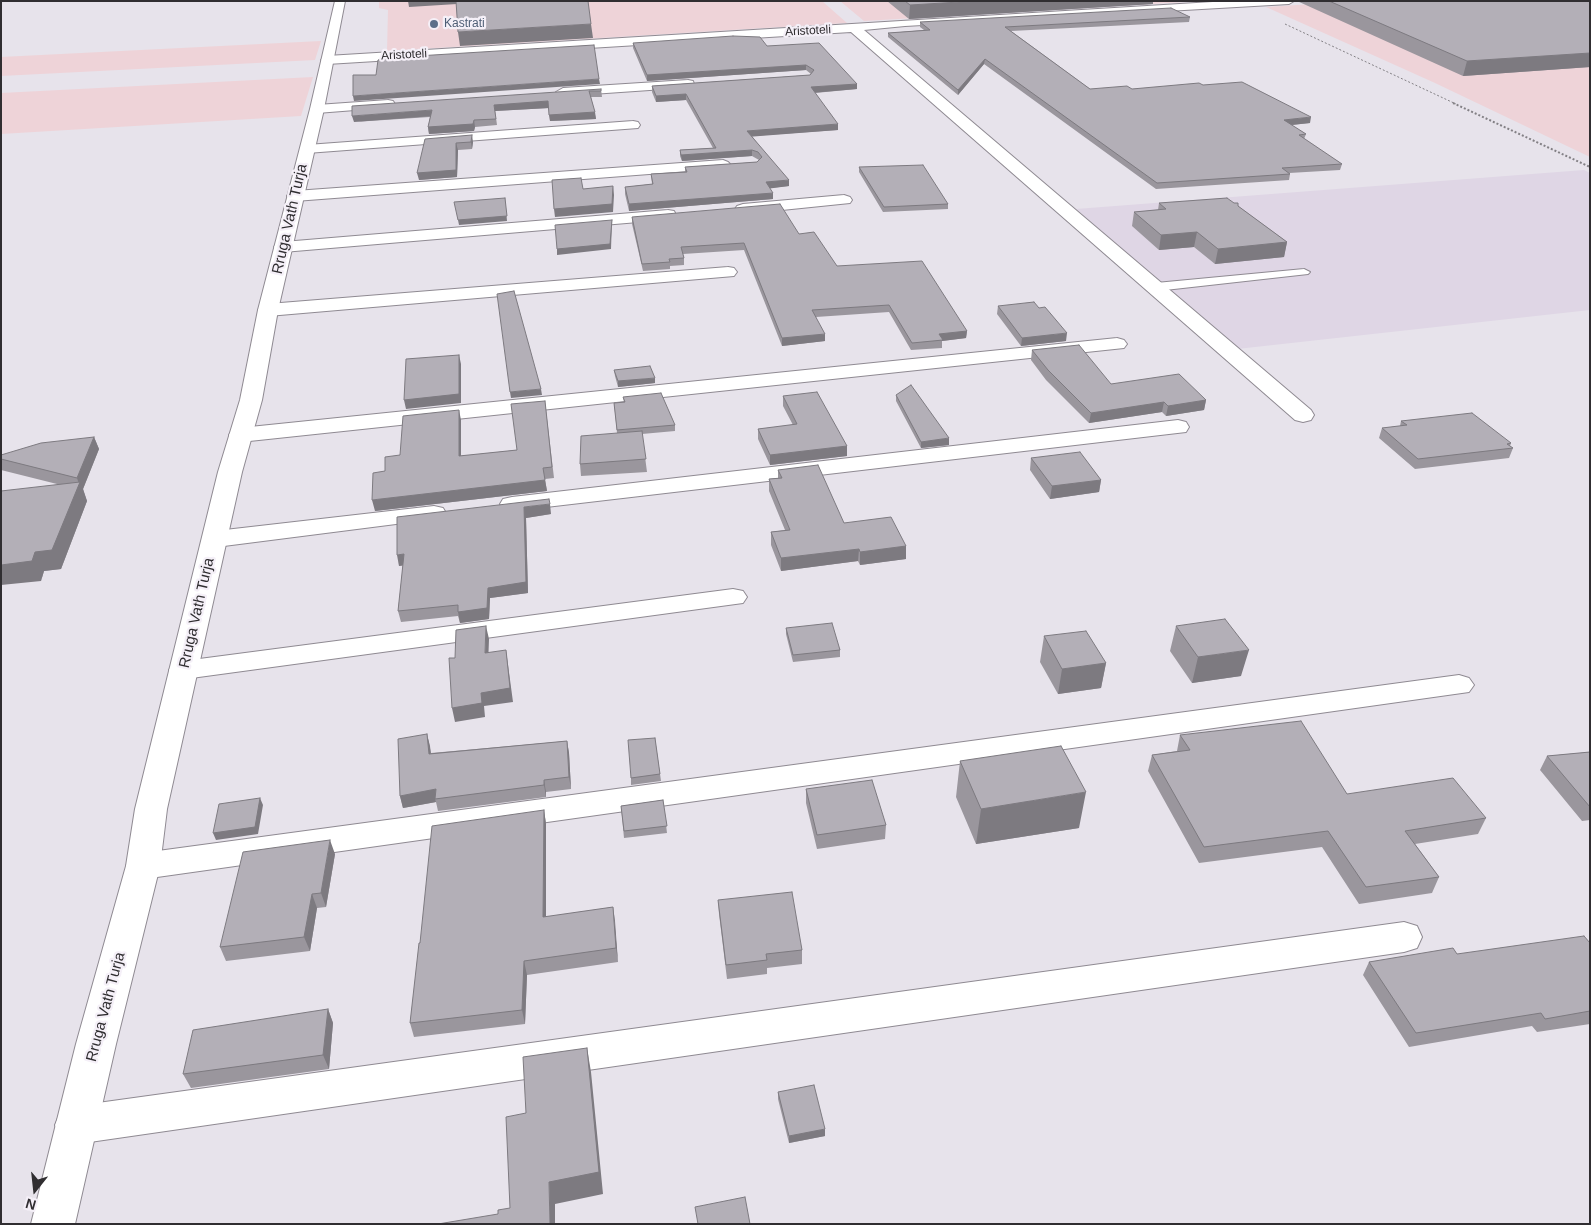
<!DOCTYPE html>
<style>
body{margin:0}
#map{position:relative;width:1591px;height:1225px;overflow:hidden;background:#e7e3eb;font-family:Helvetica,sans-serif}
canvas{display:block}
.frame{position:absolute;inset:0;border:2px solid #302e31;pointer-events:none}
.north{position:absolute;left:10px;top:1165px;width:50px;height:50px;-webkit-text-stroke:4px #f5f0f8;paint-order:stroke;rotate:196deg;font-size:14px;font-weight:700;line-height:20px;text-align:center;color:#302e31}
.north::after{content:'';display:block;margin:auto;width:18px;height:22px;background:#302e31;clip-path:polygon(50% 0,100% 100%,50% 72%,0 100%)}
</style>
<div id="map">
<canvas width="1591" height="1225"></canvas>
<div class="frame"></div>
<div class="north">N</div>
</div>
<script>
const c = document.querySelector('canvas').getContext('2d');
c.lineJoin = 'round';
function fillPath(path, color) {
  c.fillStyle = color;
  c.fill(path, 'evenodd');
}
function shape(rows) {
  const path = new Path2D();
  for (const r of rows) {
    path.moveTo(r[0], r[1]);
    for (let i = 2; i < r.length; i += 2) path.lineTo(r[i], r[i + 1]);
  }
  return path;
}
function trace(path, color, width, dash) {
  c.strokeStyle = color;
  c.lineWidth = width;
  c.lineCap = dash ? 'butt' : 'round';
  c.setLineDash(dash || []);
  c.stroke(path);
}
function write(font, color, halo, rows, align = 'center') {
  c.font = font + ' Helvetica,sans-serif';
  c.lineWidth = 4.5;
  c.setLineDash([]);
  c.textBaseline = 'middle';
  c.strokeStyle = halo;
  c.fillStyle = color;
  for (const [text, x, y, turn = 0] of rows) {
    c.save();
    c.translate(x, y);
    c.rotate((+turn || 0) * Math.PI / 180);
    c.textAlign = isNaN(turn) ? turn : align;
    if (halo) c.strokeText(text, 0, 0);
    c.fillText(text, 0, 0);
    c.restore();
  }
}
const commercial = shape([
 [379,1,822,1,847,23,387,51,388,10,379,8],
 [840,1,1202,1,864,21],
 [1359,1,1590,1,1590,157,1435,83,1266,7],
 [321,41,315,60,1,76,1,57],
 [313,77,301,116,1,134,1,93]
]);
const built = shape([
 [1584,170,1590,173,1590,310,1237,349,1076,209]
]);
const pathFar1 = shape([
 [1285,24,1456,104]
]);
const path = shape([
 [1453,103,1590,167]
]);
const service = shape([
 [1304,269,1310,272,1308,274,1156,291,1150,287,1156,283,1304,269]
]);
const minor = shape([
 [1229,1,1294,1,1289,4,905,26,864,30,1311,410,1314,415,1311,420,1303,422,1295,420,851,32,327,64,321,60,327,56,1229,1],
 [688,80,693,81,694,84,693,87,563,96,556,92,563,88,688,80],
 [388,100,393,101,395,104,393,107,317,113,310,109,317,105,388,100],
 [633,121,638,122,640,125,638,128,307,153,302,152,300,149,302,146,307,145,633,121],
 [723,160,728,162,731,165,728,168,295,201,289,199,287,196,289,193,295,191,723,160],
 [844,195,850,197,852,200,850,203,743,214,737,212,735,209,737,206,743,204,844,195],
 [668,210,674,211,676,215,674,219,283,252,277,251,274,247,277,243,283,242,668,210],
 [728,267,734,268,737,272,734,276,268,316,261,314,258,310,261,306,268,304,728,267],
 [1117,338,1124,340,1127,344,1124,348,240,442,232,440,229,435,232,430,240,428,1117,338],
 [1178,420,1186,422,1189,427,1186,432,512,511,503,509,500,504,503,499,512,497,1178,420],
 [434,506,443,508,446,513,443,518,216,547,207,544,203,539,207,534,216,531,434,506],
 [733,589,743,591,747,597,743,603,184,679,174,677,169,670,174,663,184,661,733,589],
 [1459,675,1469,678,1474,685,1469,692,143,879,131,875,126,866,131,857,143,853,1459,675],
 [1404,922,1417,926,1422,937,1417,948,1404,952,76,1144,61,1139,55,1125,61,1111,76,1106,1404,922]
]);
const tertiary = shape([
 [335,1,345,1,324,109,278,310,262,400,242,472,167,809,160,866,116,1044,75,1224,31,1224,76,1044,126,866,135,809,218,472,240,400,258,310,310,109,335,1]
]);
const wall = shape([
 [887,1,1153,1,1153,4,909,19],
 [1297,1,1590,1,1590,67,1463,76],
 [1190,17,1189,22,1011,31,1090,89,1132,89,1203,85,1310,123,1291,125,1306,134,1304,139,1342,164,1340,170,1289,173,1290,174,1289,180,1156,189,984,64,958,95,888,37,888,33,924,30,920,27,920,22],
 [633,43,767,46,857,84,857,89,815,93,838,130,752,136,789,186,770,188,773,199,629,211,625,194,625,187,652,184,651,174,685,172,685,167,757,162,759,160,752,156,682,161,680,156,680,150,713,148,686,100,656,102,652,92,652,86,810,75,811,74,806,70,647,81,633,48],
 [601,89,602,97,591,97,596,119,550,121,549,108,495,111,497,125,475,127,474,131,429,134,428,127,430,117,354,122],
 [425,139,473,142,472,149,458,150,457,177,419,180],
 [859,167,948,204,948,209,883,212,859,172],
 [1159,203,1238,206,1287,242,1284,257,1215,264,1194,247,1159,250,1132,226,1134,212,1158,210],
 [632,217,799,234,837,266,967,331,966,338,942,341,942,348,911,350,889,312,816,317,825,341,782,346,744,250,683,254,684,258,684,265,670,266,670,269,643,271,632,224],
 [998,306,1066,341,1021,346,997,314],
 [1032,350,1111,384,1206,400,1204,410,1166,416,1162,412,1089,423,1046,380,1031,360],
 [614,370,655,383,618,387,615,376],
 [896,395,949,445,921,448,896,401],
 [783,396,847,446,847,456,770,465,758,439,758,429,793,425,783,406],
 [623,397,675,425,675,431,642,434,647,472,581,476,580,464,617,433,614,403,624,402],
 [545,401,554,478,545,479,547,491,375,511,385,471,400,455,461,420,461,456,517,450],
 [1401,421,1511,443,1510,446,1513,448,1509,458,1415,469,1379,438,1382,428,1400,426],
 [94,437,99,449,83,489,87,501,61,569,44,571,41,581,57,484,1,470,1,455],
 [1031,458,1101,480,1099,492,1050,499,1030,470],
 [778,470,844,523,906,546,906,559,860,565,858,561,781,571,771,545,771,532,785,530,769,491,769,479,778,478],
 [551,514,526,518,528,593,490,598,489,619,460,623,458,616,401,622,398,611,403,565,399,566,397,517],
 [1176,626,1241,676,1192,683,1170,651],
 [786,628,840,650,840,657,793,662,786,634],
 [1044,636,1106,663,1101,688,1058,694,1040,662],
 [427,734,431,753,567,741,569,753,571,789,546,792,546,797,438,811,436,802,403,808,400,796],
 [1180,735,1347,794,1486,818,1478,834,1415,844,1439,877,1432,893,1359,904,1322,847,1199,863,1148,771,1152,755,1177,751],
 [655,738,661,781,631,785,631,778],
 [1590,752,1590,820,1582,821,1540,770,1547,756],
 [960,761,1079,828,976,844,956,797],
 [806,789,886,825,885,839,817,849,806,803],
 [663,800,667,833,624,838,621,806],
 [544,810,546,824,546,917,613,907,618,962,527,975,525,1024,414,1037,410,1023,420,943],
 [335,854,326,907,317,908,310,951,226,961,220,947],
 [718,900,802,950,802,964,767,968,767,974,727,979,719,914],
 [1590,943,1590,1024,1537,1032,1532,1026,1409,1047,1363,975,1369,962],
 [328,1009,333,1023,329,1069,191,1088,183,1074],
 [778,1092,825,1136,789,1143,778,1099]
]);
const shadedWall = shape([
 [408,1,456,1,457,4,409,7],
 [976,1,1153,1,1153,4,909,19,910,5],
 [591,24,593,38,460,46,458,32],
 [1590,53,1590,67,1463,76,1467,61],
 [985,59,984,64,958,95,958,90],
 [806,65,806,70,647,81,647,75],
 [599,79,600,84,354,101,353,96],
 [857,84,857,89,811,93,811,87],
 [686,94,686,100,656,102,656,96],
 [548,101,549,108,495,111,497,125,494,105],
 [432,110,433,116,354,122,352,116],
 [595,112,596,119,550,121,549,115],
 [1311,117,1310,123,1282,126,1284,120],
 [474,120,475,127,474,131,429,134,428,127],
 [838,124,838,130,747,137,747,131],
 [472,135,473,142,472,149,471,142],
 [456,143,458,150,457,177,419,180,417,173],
 [752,150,752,156,682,161,681,155],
 [789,180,789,186,766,189,766,182],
 [613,186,614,195,613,212,555,217,554,209],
 [773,193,773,199,629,211,629,204],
 [505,198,507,221,459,225,458,220],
 [612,220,611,249,557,255,557,249],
 [1197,232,1194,247,1159,250,1161,235],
 [1287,242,1284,257,1215,264,1218,249],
 [967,331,966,338,942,341,939,334],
 [1067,333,1066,341,1021,346,1022,338],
 [825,334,825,341,782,346,782,338],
 [459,355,461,364,461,403,406,409,404,400],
 [655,378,655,383,618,387,618,381],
 [541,389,542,395,511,398,510,392],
 [1206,400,1204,410,1166,416,1168,406],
 [1164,402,1162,412,1089,423,1091,413],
 [459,410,461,420,461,467,459,456],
 [94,437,99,449,83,489,87,501,61,569,44,571,41,581,1,585,1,565,35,552,79,484,77,478],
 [949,438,949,445,921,448,921,442],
 [847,446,847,456,770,465,770,455],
 [545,480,547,491,375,511,372,500],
 [1101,480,1099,492,1050,499,1052,486],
 [550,504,551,514,526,518,528,593,490,598,489,619,460,623,458,612,524,507],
 [906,546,906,559,860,565,860,552],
 [859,549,858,561,781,571,781,558],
 [404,554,407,565,399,566,397,555],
 [486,626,489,639,488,666,485,653],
 [506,650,513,702,484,706,485,717,455,722,452,708,481,693],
 [1249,650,1241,676,1192,683,1198,657],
 [1106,663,1101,688,1058,694,1062,669],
 [427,734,430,746,432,765,429,754],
 [567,741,569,753,571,789,569,777],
 [544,780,546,792,546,797,544,785],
 [436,789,435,799,436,802,403,808,400,796],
 [1086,792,1079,828,976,844,981,809],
 [260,798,263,805,258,834,216,840,213,833],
 [544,810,546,824,546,931,543,917],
 [330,840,335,854,326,907,321,893],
 [312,894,317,908,310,951,304,937],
 [613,907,615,921,618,962,616,948],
 [524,961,527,975,525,1024,522,1010],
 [328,1009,333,1023,329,1069,323,1055],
 [587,1048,591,1072,603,1194,555,1204,555,1224,550,1224,549,1182],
 [825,1129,825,1136,789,1143,789,1136]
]);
const building = shape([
 [456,1,588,1,591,24,458,32,456,1],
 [905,1,976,1,910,5,905,1],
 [1329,1,1590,1,1590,53,1467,61,1329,1],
 [1171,8,1190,17,1005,27,1090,89,1127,86,1132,89,1199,83,1203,85,1242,82,1311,117,1284,120,1306,134,1299,135,1342,164,1282,168,1290,174,1157,183,985,59,958,90,888,33,930,30,920,22,1171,8],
 [733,36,760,37,767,46,819,43,857,84,811,87,838,124,747,131,789,180,766,182,773,193,629,204,625,187,653,184,651,174,687,172,685,167,757,162,762,157,758,152,752,150,681,155,680,150,716,148,686,94,656,96,652,86,810,75,814,70,806,65,647,75,633,43,733,36],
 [594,45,599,79,353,96,353,75,376,75,378,60,385,58,594,45],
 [601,89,601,91,589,91,595,112,549,115,548,101,494,105,496,119,474,120,473,124,428,127,432,110,352,116,352,106,601,89],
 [472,135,471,142,456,143,456,170,417,173,425,139,472,135],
 [923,165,948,204,884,207,859,167,923,165],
 [581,178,583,189,613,186,612,204,554,209,552,180,581,178],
 [505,198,507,216,458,220,454,202,505,198],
 [1227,198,1234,203,1238,203,1238,206,1287,242,1218,249,1197,232,1161,235,1134,212,1166,209,1159,203,1227,198],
 [780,204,799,234,814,232,837,266,922,261,967,331,939,334,943,340,912,343,889,305,812,310,825,334,782,338,744,243,681,247,684,258,669,259,670,262,642,264,632,217,780,204],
 [612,220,610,244,557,249,555,225,612,220],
 [514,291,541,389,510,392,497,294,514,291],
 [1034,302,1039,308,1045,307,1067,333,1022,338,998,306,1034,302],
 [1079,345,1111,384,1179,374,1206,400,1168,406,1164,402,1091,413,1048,370,1032,350,1079,345],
 [459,355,459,394,404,400,406,359,459,355],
 [650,366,655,378,618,381,614,370,650,366],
 [911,385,949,438,921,442,896,395,911,385],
 [817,392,847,446,770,455,758,429,797,424,783,396,817,392],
 [661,393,675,425,617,430,614,403,625,402,623,397,661,393],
 [545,401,552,467,543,468,545,480,372,500,373,473,385,471,385,457,400,455,403,416,459,410,459,456,517,450,511,404,545,401],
 [1472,413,1511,443,1507,444,1513,448,1418,459,1382,428,1407,425,1401,421,1472,413],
 [642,431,646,459,580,464,581,436,642,431],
 [94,437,77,478,1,459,1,455,41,443,94,437],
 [1080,452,1101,480,1052,486,1031,458,1080,452],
 [818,465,844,523,891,517,906,546,860,552,859,549,781,558,771,532,790,530,769,479,782,478,778,470,818,465],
 [80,482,52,550,35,552,32,561,1,565,1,491,80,482],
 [549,499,550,504,524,507,526,582,488,588,487,608,458,612,458,605,398,611,404,554,397,555,397,517,549,499],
 [1225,619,1249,650,1198,657,1176,626,1225,619],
 [832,623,840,650,793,655,786,628,832,623],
 [486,626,485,653,506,650,510,688,481,693,482,703,452,708,449,658,455,658,456,630,486,626],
 [1086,631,1106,663,1062,669,1044,636,1086,631],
 [1301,721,1347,794,1453,778,1486,818,1405,831,1439,877,1366,887,1328,831,1204,847,1152,755,1190,750,1180,735,1301,721],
 [427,734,429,754,567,741,569,777,544,780,544,785,435,799,436,789,400,796,398,739,427,734],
 [655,738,660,774,631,778,628,740,655,738],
 [1061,746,1086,792,981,809,960,761,1061,746],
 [1590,752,1590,807,1547,756,1590,752],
 [872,780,886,825,817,835,806,789,872,780],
 [260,798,255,827,213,833,219,804,260,798],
 [663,800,667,826,624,831,621,806,663,800],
 [544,810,543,917,613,907,616,948,524,961,522,1010,410,1023,419,943,420,943,432,826,544,810],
 [330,840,321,893,312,894,304,937,220,947,243,852,330,840],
 [792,892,802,950,766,954,767,960,726,965,718,900,792,892],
 [1584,936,1590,943,1590,1011,1545,1019,1541,1013,1416,1033,1369,962,1453,948,1457,954,1584,936],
 [328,1009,323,1055,183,1074,193,1030,328,1009],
 [587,1048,599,1172,549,1182,550,1224,438,1224,498,1214,498,1210,510,1208,506,1117,526,1113,523,1057,587,1048],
 [814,1085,825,1129,789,1136,778,1092,814,1085],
 [745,1197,750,1224,698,1224,695,1207,745,1197]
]);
const markers = [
 [434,24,5,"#5c6f8a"]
];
const farServicenames = [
 ["Kastrati",444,24]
];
const farStreetnames = [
 ["Aristoteli",808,31,-3],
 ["Aristoteli",404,55,-3]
];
const streetNames = [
 ["Rruga Vath Turja",290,219,-77],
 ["Rruga Vath Turja",197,613,-77],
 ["Rruga Vath Turja",106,1007,-75]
];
fillPath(commercial, '#eed3d8');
fillPath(built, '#dfd6e5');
trace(service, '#8f8a92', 2);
trace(minor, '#8f8a92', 2);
trace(tertiary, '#8f8a92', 2);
trace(pathFar1, '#838085', 1, [2, 2]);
trace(path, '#838085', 2, [2, 2]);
fillPath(service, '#fff');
fillPath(minor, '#fff');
fillPath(tertiary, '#fff');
fillPath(wall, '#9a969d');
fillPath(shadedWall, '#7d7a80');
fillPath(building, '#b3afb7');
trace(building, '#7d7a80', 1);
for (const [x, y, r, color] of markers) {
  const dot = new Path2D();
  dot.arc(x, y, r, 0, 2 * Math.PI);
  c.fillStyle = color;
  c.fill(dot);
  trace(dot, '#f5f0f8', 2);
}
write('12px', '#4e5e75', '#f5f0f8', farServicenames, 'left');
write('12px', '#302e31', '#f5f0f8', farStreetnames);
write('15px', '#302e31', '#f5f0f8', streetNames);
</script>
